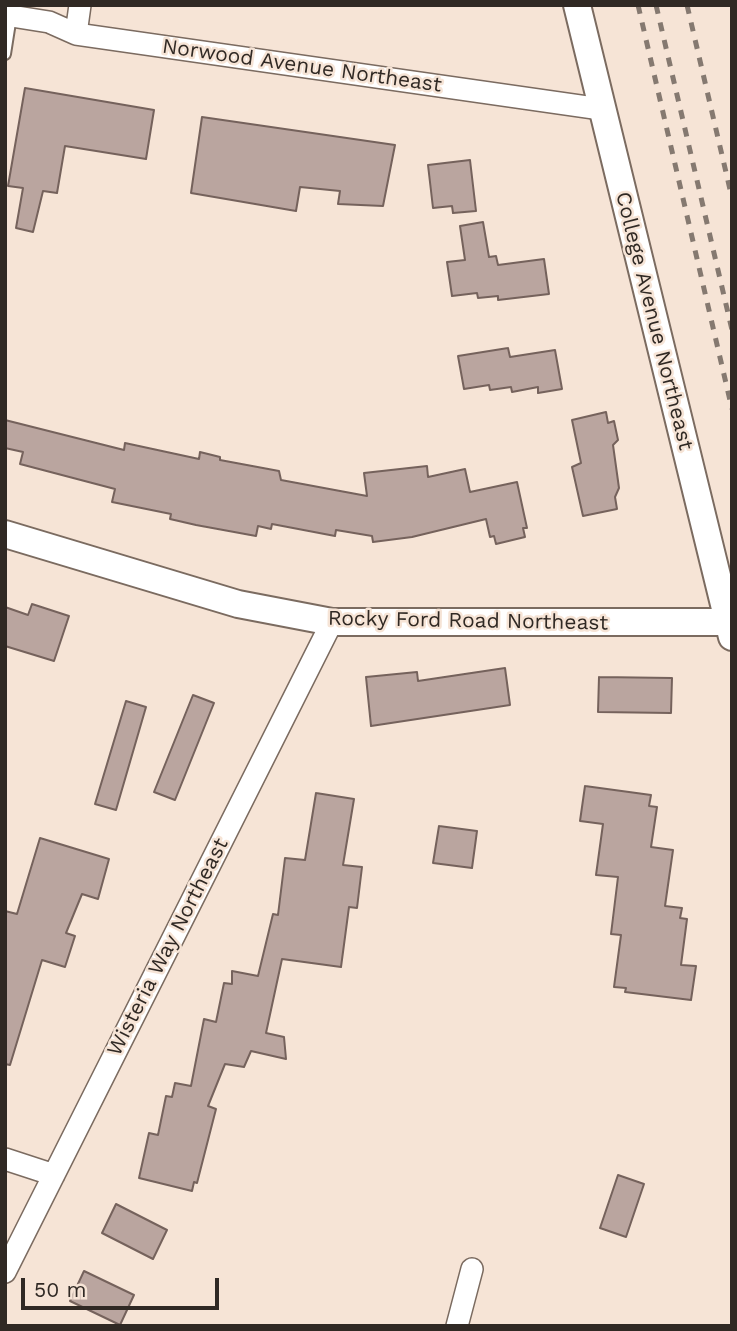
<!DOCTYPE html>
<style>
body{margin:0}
#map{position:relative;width:737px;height:1331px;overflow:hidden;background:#f6e4d6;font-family:"Work Sans",sans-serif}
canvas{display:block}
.frame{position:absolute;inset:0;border:7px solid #302924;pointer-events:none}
.scale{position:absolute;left:21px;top:1278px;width:198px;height:32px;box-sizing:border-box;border:4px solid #302924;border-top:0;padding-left:9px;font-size:21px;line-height:24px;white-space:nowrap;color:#302924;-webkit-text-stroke:5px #f6e4d6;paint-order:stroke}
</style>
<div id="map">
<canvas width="737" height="1331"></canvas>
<div class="frame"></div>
<div class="scale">50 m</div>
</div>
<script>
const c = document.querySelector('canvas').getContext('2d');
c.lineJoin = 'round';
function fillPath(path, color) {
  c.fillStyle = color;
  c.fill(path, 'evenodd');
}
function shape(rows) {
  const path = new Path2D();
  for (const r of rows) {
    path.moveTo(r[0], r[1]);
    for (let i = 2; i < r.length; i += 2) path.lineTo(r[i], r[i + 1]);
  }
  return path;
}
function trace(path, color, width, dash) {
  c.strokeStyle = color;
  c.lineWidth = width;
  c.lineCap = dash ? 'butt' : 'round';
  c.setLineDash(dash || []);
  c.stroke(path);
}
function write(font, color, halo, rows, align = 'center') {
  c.font = font + ' "Work Sans",sans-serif';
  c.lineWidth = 5;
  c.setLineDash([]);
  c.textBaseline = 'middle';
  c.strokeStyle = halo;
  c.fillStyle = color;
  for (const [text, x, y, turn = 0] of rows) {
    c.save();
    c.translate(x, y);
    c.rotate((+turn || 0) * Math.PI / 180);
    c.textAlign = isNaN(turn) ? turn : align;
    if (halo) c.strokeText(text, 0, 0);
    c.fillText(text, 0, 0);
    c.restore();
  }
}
const building = shape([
 [25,88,154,110,146,159,65,146,57,193,43,191,33,232,16,228,23,188,8,186,25,88],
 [202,117,395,145,383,206,338,204,340,191,300,187,296,211,191,193,202,117],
 [470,160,476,211,453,213,452,206,433,208,428,165,470,160],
 [483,222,489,257,496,256,498,265,544,259,549,294,498,300,498,296,478,298,477,293,452,296,447,262,465,260,460,226,483,222],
 [508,348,510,357,555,350,562,389,538,393,538,387,512,392,511,387,490,390,489,385,464,389,458,356,508,348],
 [606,412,608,423,614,421,618,440,613,445,619,488,615,497,617,509,583,516,572,467,581,463,572,420,606,412],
 [5,420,124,450,125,443,199,459,200,452,220,457,220,460,279,471,281,480,367,496,364,473,427,466,428,477,465,469,470,492,517,482,527,528,523,528,525,537,496,544,494,536,490,537,486,519,412,537,373,542,372,536,336,530,335,536,272,524,271,529,258,526,256,536,196,525,170,519,171,514,112,502,115,489,20,464,23,452,5,448,5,420],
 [32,604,69,616,54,661,5,646,5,607,28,615,32,604],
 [505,668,510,705,371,726,366,677,417,672,418,681,505,668],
 [599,677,672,678,671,713,598,712,599,677],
 [193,695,214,703,175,800,154,792,193,695],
 [126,701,146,707,116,810,95,804,126,701],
 [585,786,651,795,649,806,657,807,651,847,673,850,665,906,682,908,680,918,687,919,681,965,696,966,691,1000,625,992,626,988,614,987,621,935,611,934,618,877,596,875,603,824,580,821,585,786],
 [316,793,354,799,343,865,362,867,357,908,349,907,341,967,282,959,266,1033,284,1037,286,1059,251,1051,244,1067,225,1064,208,1106,216,1109,197,1183,194,1182,192,1191,139,1178,149,1133,158,1135,166,1096,172,1097,175,1083,191,1086,204,1019,216,1022,224,983,232,984,232,971,258,976,273,914,278,915,285,858,305,860,316,793],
 [439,826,477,831,472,868,433,863,439,826],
 [40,838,109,859,98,899,82,894,66,933,75,936,65,967,42,960,10,1065,5,1064,5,911,17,914,40,838],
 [618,1175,644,1184,626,1237,600,1228,618,1175],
 [116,1204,167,1230,153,1259,102,1233,116,1204],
 [84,1271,134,1295,120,1325,70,1301,84,1271]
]);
const service = shape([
 [5,54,11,16]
]);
const minor = shape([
 [5,15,49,22,76,34,601,109],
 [76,34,80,5],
 [5,1159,54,1175],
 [5,1272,332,622],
 [457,1326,472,1269]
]);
const tertiary = shape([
 [577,5,732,637],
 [5,534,238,604,332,622,732,622]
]);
const rail = shape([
 [638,5,732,409],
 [656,5,732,330],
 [687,5,732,198]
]);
const streetNames = [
 ["Norwood Avenue Northeast",302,66,8],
 ["College Avenue Northeast",654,321,76],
 ["Rocky Ford Road Northeast",468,621,1],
 ["Wisteria Way Northeast",168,947,-63]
];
fillPath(building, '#baa59f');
trace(building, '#75625c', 2);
trace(service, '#7b6b60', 14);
trace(minor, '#7b6b60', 24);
trace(tertiary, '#7b6b60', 30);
trace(service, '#fff', 10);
trace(minor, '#fff', 21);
trace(tertiary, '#fff', 26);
trace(rail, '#857970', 5, [9, 9]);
write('21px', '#302924', '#f6e4d6', streetNames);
</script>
